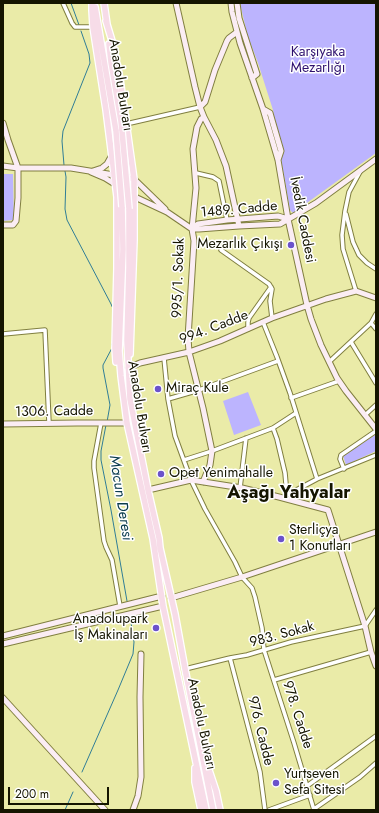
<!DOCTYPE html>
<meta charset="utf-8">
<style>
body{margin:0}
#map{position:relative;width:379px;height:813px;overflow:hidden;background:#eaeba8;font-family:Jost,sans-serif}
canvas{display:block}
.frame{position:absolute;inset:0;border:4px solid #151500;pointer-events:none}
.scale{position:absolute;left:8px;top:787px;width:101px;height:18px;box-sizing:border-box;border:2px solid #151500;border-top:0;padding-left:5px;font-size:12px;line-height:14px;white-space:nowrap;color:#151500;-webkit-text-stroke:3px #fff;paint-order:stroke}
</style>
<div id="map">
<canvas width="379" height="813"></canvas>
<div class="frame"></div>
<div class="scale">200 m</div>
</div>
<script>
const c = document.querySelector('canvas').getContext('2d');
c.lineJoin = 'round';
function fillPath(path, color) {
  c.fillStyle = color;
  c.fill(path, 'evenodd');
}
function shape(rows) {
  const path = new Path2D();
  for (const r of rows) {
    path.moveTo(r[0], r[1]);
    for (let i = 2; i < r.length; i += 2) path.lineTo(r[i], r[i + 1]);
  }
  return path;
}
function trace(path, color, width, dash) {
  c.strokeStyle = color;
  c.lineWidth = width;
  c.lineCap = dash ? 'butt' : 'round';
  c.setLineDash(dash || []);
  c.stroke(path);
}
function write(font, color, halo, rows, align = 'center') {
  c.font = font + ' Jost,sans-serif';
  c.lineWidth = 3;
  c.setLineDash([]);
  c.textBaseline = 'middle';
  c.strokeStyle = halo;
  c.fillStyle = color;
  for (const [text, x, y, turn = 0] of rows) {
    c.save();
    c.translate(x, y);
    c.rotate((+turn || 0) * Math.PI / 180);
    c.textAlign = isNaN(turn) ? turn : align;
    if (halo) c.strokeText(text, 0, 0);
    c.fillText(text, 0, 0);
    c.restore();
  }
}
const green = shape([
 [240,3,376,3,376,153,293,213,290,210,278,142,273,110,258,63,247,34],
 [3,174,13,174,14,220,3,221],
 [248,392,261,425,234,435,223,401],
 [375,435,376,436,376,451,346,465,343,456]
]);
const stream = shape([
 [71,3,79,25],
 [64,165,62,141,63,131,90,63,89,54,81,31],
 [65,171,66,177,65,209,67,220,111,304,114,311],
 [107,422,110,405,103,368,103,365,112,348,112,344],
 [106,425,101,451,101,460,111,510,127,601],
 [82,772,118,690,133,654,134,642,130,616],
 [65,810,73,792]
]);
const street = shape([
 [63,3,72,23,75,27,93,27],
 [126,124,200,107],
 [196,173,213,177,219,181,227,220],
 [346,214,353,242,359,255,367,263,376,269],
 [221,250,269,284,272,289,270,301,272,318],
 [356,291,343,249,342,235,345,211,349,192,361,170],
 [263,322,277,357,290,393,317,479],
 [371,323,376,329],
 [248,329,248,322,249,318,271,287],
 [3,334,45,330,49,423],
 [351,342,376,383],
 [164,358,168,399,175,436,191,480,205,509,235,562,242,577,252,588,255,597,262,628,264,650,294,743,314,810],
 [329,362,371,323,376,314],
 [291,398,339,381],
 [168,399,199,390,278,361],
 [365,415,376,405],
 [101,423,94,461,94,468,104,541,106,547,112,560,120,606],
 [273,428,277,439,285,473,287,495],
 [184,460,212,451,273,428,296,413],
 [344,469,340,459,341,455,376,431],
 [240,488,246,438],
 [287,495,317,479,376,455],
 [230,658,260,772,265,810],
 [185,669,230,658,247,655,291,642,365,626,376,610],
 [274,680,371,652],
 [307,786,376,736],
 [314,809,360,777,376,763],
 [269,810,310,795]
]);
const secondary = shape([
 [176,3,195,87,200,107,204,117,216,140,226,166,239,226],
 [231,3,232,12,240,43,263,109,278,160,288,219,307,305,311,319,321,345,337,378,346,391,376,429],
 [237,3,239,18,257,74,252,78],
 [200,107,205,102,215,70,227,41,229,38,237,32],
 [263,109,270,113,272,120,281,151,278,160],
 [3,123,8,140,18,168,18,198,16,221,13,225,3,225],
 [3,166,18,168,71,168,114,175,134,179,165,209],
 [93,171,102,168,107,164,112,155],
 [91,172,105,178,137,198,167,212,192,229,199,229,239,226,280,224,316,203,376,159],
 [192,229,198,224,227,220,278,216,288,219],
 [128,368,140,363,189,352,220,341,272,318,326,299,356,291,376,298],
 [3,424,77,423,127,423],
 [203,482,210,465,212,451,203,408,189,352,188,338,194,241,192,229,196,188,193,149,197,127,201,119,204,117],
 [148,490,191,480,242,488,279,497,328,510,365,626,371,652,376,666],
 [171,598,242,577,376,532],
 [3,636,162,596],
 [3,644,163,606],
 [3,698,105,810],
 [133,810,138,796,141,777,140,697,141,654]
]);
const primary = shape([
 [92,3,92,10,93,27,106,110,117,197,117,268,115,348,116,362],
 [104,3,107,24],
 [95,7,116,131],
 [106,21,112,41,120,79,134,179,134,240,130,354],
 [109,44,111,62,121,121,122,131],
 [122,207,123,249,119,351,121,376,127,423,153,539,163,606,206,810],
 [129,209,129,267,127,340,130,399,148,490,159,538,160,548,175,614,185,669,213,810],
 [195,768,195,782,201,810],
 [209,770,216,791,220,810]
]);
const primaryBridge = shape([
 [116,131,122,207],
 [122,131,129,209]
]);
const markers = [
 [291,245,4,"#6b52cb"],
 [158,389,4,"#6b52cb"],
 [161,474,4,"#6b52cb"],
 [281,539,4,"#6b52cb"],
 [156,628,4,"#6b52cb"],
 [276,783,4,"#6b52cb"]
];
const parkNames = [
 ["Karşıyaka",318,53],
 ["Mezarlığı",318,69]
];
const streetNames = [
 ["Anadolu Bulvarı",120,85,81],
 ["1489. Cadde",239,210,-5],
 ["İvedik Caddesi",302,220,79],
 ["995/1. Sokak",179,278,-88],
 ["994. Cadde",214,328,-21],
 ["Anadolu Bulvarı",139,407,81],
 ["1306. Cadde",54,412,-1],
 ["983. Sokak",282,635,-15],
 ["978. Cadde",297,715,72],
 ["Anadolu Bulvarı",201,724,78],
 ["976. Cadde",260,731,76]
];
const poiNames = [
 ["Mezarlık Çıkışı",283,245,"right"],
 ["Miraç Kule",166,389],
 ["Opet Yenimahalle",169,474],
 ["Sterliçya",289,531],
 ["1 Konutları",289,547],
 ["Anadolupark",148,620,"right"],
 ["İş Makinaları",148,636,"right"],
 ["Yurtseven",284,775],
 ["Sefa Sitesi",284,791]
];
const waterNames = [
 ["Macun Deresi",120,498,81]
];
const districtNames = [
 ["Aşağı Yahyalar",289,494]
];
fillPath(green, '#bcb4fe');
trace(stream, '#307d96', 1);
trace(street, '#807f40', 5.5);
trace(secondary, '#807f40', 7);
trace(primary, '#fff', 8);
trace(street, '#fff', 3.5);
trace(secondary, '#fbedf4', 5);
trace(primary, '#f7dce8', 5.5);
trace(primaryBridge, '#fff', 8, []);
trace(primaryBridge, '#f7dce8', 5.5);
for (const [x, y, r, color] of markers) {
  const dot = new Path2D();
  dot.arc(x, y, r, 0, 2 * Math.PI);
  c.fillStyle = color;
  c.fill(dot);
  trace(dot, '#fff', 1.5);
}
write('14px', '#2f116f', '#fff', parkNames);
write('14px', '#151500', '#fff', streetNames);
write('14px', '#151500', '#fff', poiNames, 'left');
write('italic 15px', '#0a3b4d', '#fff', waterNames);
write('bold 18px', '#151500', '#fff', districtNames);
</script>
